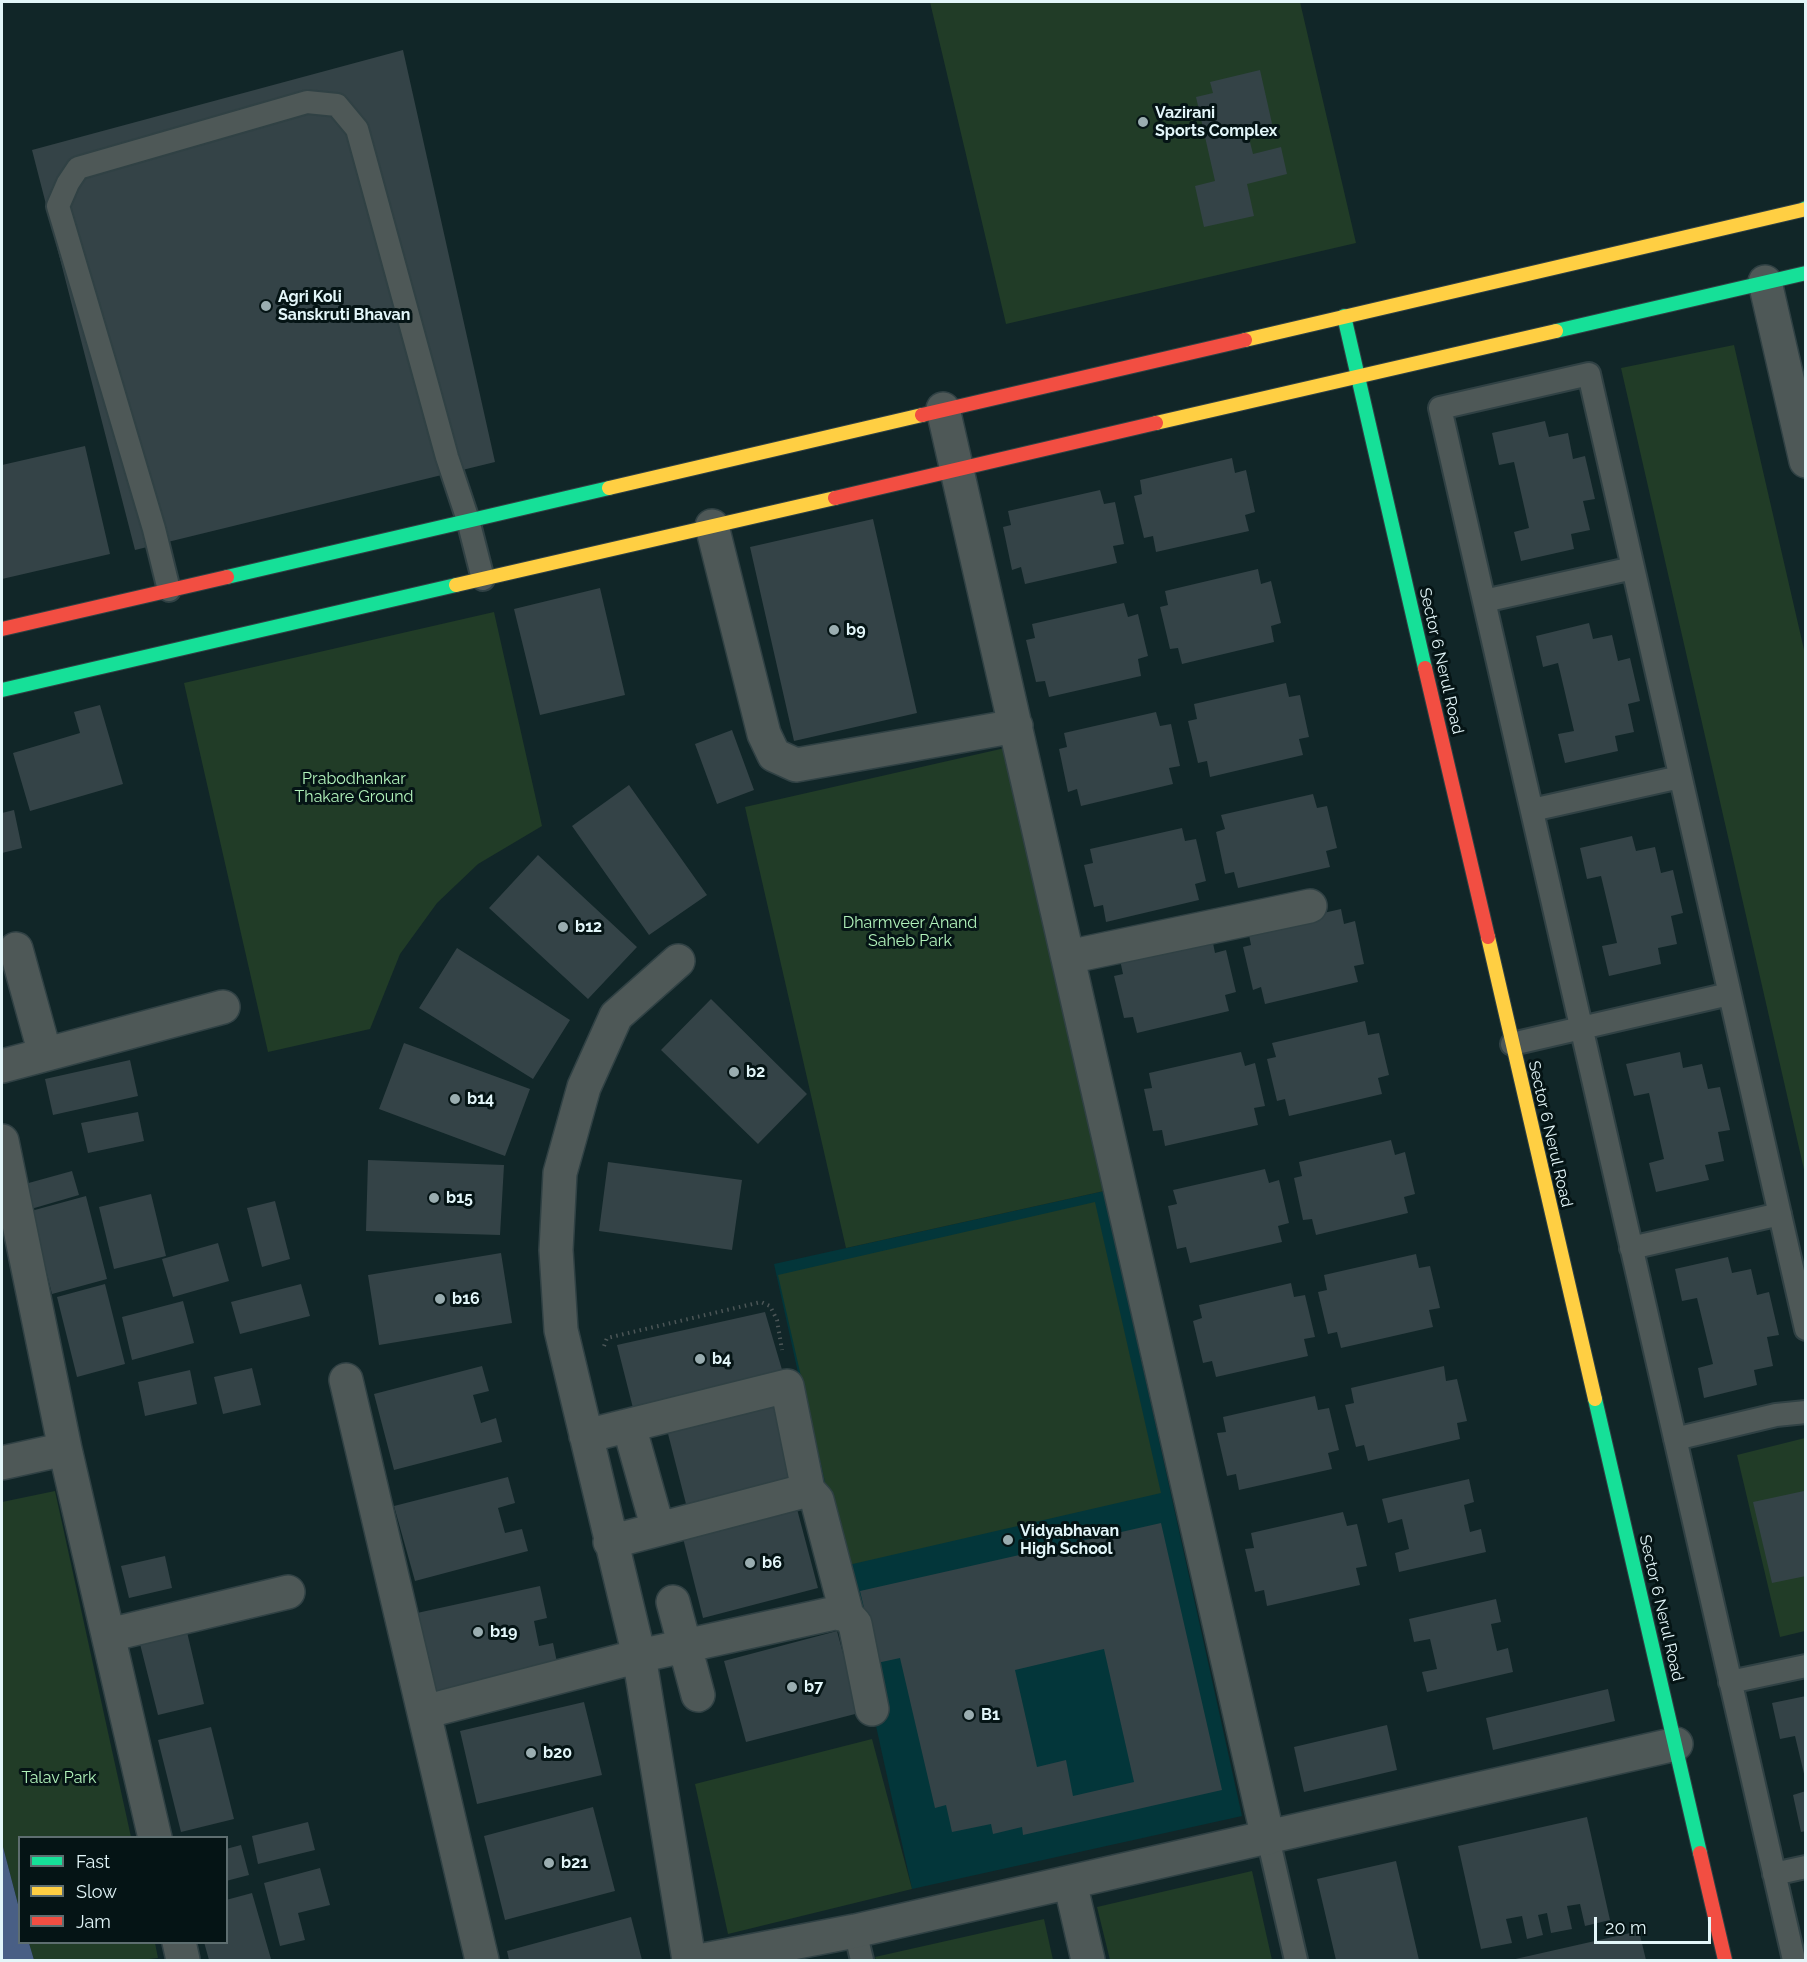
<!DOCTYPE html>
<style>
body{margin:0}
#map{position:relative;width:1807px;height:1962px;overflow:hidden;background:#112628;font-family:Raleway,sans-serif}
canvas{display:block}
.frame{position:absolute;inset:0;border:3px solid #e3f6f9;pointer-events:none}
.legend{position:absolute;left:18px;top:1836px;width:210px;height:108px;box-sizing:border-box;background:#051415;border:2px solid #5e6e70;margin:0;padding:8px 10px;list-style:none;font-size:18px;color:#e3f6f9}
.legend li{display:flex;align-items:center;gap:12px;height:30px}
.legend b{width:30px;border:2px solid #5e6e70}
.scale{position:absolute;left:1594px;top:1917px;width:117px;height:27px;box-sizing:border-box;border:3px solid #e3f6f9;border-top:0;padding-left:8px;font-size:18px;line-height:21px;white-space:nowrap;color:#e3f6f9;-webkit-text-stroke:4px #051415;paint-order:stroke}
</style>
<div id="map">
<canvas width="1807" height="1962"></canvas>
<div class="frame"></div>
<ul class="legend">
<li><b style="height:8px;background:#16e098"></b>Fast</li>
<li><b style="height:8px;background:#ffcf43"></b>Slow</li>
<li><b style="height:8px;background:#f24e42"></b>Jam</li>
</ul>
<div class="scale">20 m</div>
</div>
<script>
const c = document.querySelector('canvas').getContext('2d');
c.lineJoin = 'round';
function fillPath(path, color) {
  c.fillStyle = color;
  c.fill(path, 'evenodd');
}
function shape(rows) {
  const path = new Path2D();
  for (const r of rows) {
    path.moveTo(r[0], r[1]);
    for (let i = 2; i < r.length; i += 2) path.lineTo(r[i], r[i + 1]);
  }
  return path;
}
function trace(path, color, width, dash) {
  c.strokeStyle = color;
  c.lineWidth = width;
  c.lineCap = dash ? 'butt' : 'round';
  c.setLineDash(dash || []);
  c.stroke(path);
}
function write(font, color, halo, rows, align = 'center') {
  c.font = font + ' Raleway,sans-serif';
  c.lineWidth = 6;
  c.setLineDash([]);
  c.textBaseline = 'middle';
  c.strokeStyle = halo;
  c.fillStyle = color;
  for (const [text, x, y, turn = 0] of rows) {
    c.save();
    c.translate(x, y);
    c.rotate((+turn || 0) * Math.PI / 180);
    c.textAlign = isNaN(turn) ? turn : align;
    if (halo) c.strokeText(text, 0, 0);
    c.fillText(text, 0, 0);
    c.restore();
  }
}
const built = shape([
 [1104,1191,1242,1816,912,1889,774,1264]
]);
const green = shape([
 [930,2,1300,2,1356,243,1006,324],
 [1734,345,1805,654,1805,1174,1621,368],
 [494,612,542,826,478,864,437,903,400,954,370,1029,268,1052,184,683],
 [1005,748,1104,1191,846,1248,745,807],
 [1095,1202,1161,1493,844,1566,778,1275],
 [1805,1438,1805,1631,1780,1637,1737,1455],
 [55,1491,131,1837,20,1838,19,1908,2,1843,2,1502],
 [872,1739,912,1889,728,1934,695,1784],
 [1252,1871,1272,1960,1110,1960,1097,1907],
 [1044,1919,1053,1960,876,1960,875,1957],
 [29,1943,155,1943,158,1958,141,1960,34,1960]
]);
const water = shape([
 [2,1843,19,1908,20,1942,29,1943,34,1960,2,1960]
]);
const building = shape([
 [403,50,495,462,135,550,32,150],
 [1260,70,1273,128,1248,134,1253,154,1281,147,1287,174,1247,184,1254,216,1204,227,1195,186,1215,181,1196,97,1213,93,1210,82],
 [1545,421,1549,437,1568,433,1573,459,1585,456,1595,499,1583,501,1590,530,1571,534,1574,549,1521,561,1514,532,1529,528,1514,462,1499,465,1492,433],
 [85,446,110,554,2,579,2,465],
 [1232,458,1235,473,1246,470,1255,512,1245,515,1249,531,1156,552,1153,536,1144,538,1134,496,1142,494,1140,480],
 [1100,490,1104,504,1115,502,1124,544,1113,546,1117,563,1025,584,1021,567,1012,570,1003,527,1011,525,1008,511],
 [873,519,917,713,794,741,750,547],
 [1258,569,1261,584,1271,581,1281,623,1271,626,1274,642,1182,664,1178,648,1170,649,1160,607,1168,605,1165,591],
 [600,588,625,695,540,715,514,609],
 [1124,603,1128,617,1138,614,1148,656,1138,659,1141,676,1049,697,1045,681,1036,682,1026,640,1035,638,1032,624],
 [1589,623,1593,639,1612,635,1618,661,1630,658,1640,701,1628,704,1634,732,1615,736,1618,751,1565,763,1558,734,1574,731,1558,663,1543,667,1536,636],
 [1286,683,1289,697,1300,695,1309,737,1299,739,1303,755,1210,777,1207,761,1198,763,1188,721,1197,719,1194,704],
 [100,705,123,784,30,811,13,753,80,733,74,712],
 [1156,712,1160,726,1171,724,1180,766,1169,768,1173,784,1081,806,1077,789,1068,792,1059,749,1067,747,1064,733],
 [732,730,754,790,717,804,695,744],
 [629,785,707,895,649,935,572,826],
 [1313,794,1317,808,1327,806,1337,848,1326,851,1330,867,1238,888,1234,872,1225,874,1216,832,1225,829,1221,815],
 [14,810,22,848,2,853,2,813],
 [1182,828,1185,841,1196,839,1206,881,1195,884,1199,900,1106,922,1103,905,1094,907,1084,865,1093,863,1090,849],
 [1632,836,1636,851,1655,847,1661,873,1673,870,1683,913,1671,916,1677,944,1658,948,1661,964,1609,976,1602,946,1617,943,1601,876,1587,879,1580,848],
 [538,855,637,947,588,999,489,908],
 [1341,909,1344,924,1355,921,1364,964,1354,966,1358,982,1265,1004,1261,987,1253,990,1243,947,1251,945,1248,930],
 [1212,938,1215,953,1226,950,1236,992,1225,995,1229,1011,1137,1033,1133,1017,1124,1018,1114,976,1123,974,1120,960],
 [457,948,570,1020,533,1079,419,1008],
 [711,999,807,1094,758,1144,661,1050],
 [1365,1021,1368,1035,1379,1033,1389,1075,1378,1078,1382,1094,1289,1116,1285,1099,1277,1101,1267,1059,1276,1057,1272,1043],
 [404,1043,530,1089,505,1156,379,1109],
 [1241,1052,1245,1066,1255,1063,1265,1106,1254,1108,1258,1125,1165,1146,1162,1130,1153,1131,1144,1089,1152,1088,1149,1073],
 [1680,1052,1683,1068,1702,1064,1708,1089,1720,1087,1730,1130,1718,1132,1724,1161,1705,1165,1709,1180,1656,1192,1649,1163,1664,1159,1649,1093,1634,1096,1626,1064],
 [130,1060,138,1096,53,1115,45,1079],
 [138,1112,144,1141,88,1153,81,1123],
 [1391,1140,1395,1155,1405,1152,1415,1194,1404,1197,1408,1213,1316,1235,1312,1219,1303,1220,1294,1178,1302,1176,1299,1162],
 [368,1160,504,1165,500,1235,366,1231],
 [608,1162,742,1180,732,1250,599,1231],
 [1265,1169,1269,1183,1279,1180,1289,1223,1278,1226,1282,1242,1190,1263,1186,1247,1177,1249,1168,1206,1177,1204,1173,1190],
 [72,1171,79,1195,31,1209,25,1184],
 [151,1194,166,1256,114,1269,99,1207],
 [86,1196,107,1279,52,1294,31,1211],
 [275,1201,290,1259,262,1267,247,1208],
 [218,1243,229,1281,173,1297,162,1259],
 [501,1253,512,1323,379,1345,368,1275],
 [1416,1254,1419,1268,1430,1266,1440,1308,1429,1310,1433,1327,1341,1348,1337,1332,1328,1334,1318,1292,1327,1290,1324,1275],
 [1728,1257,1732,1273,1751,1269,1757,1295,1769,1292,1779,1335,1767,1337,1773,1366,1754,1370,1757,1385,1704,1398,1698,1368,1713,1364,1697,1298,1682,1301,1675,1269],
 [1291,1283,1294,1297,1305,1295,1315,1337,1304,1339,1308,1356,1216,1377,1212,1361,1203,1363,1193,1321,1202,1318,1199,1305],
 [105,1284,125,1364,77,1377,57,1297],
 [301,1284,310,1316,240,1334,231,1302],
 [183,1301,194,1343,132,1360,122,1317],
 [765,1312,783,1373,634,1412,617,1345],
 [482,1366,489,1391,473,1395,481,1423,496,1418,502,1442,394,1470,374,1394],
 [1444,1366,1446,1381,1457,1379,1467,1421,1457,1423,1460,1439,1368,1461,1364,1445,1356,1447,1345,1405,1354,1403,1351,1388],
 [252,1368,261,1405,223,1414,214,1377],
 [190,1370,197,1404,145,1416,138,1382],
 [1315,1396,1318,1410,1329,1408,1339,1450,1328,1453,1332,1469,1239,1490,1236,1474,1227,1476,1217,1433,1226,1432,1223,1417],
 [776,1398,795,1476,686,1504,666,1426],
 [508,1477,515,1503,498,1508,505,1533,522,1529,528,1551,415,1581,394,1506],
 [1469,1479,1474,1502,1464,1505,1470,1532,1481,1529,1486,1552,1399,1572,1395,1553,1409,1549,1402,1519,1388,1523,1382,1499],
 [1804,1491,1806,1576,1772,1583,1753,1502],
 [797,1509,818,1588,703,1618,683,1538],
 [1343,1512,1347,1526,1357,1524,1367,1566,1356,1568,1360,1585,1267,1606,1264,1590,1255,1592,1245,1549,1254,1548,1251,1533],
 [1161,1523,1222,1790,1023,1835,1022,1827,993,1834,991,1824,952,1832,946,1805,935,1808,900,1658,877,1663,860,1591],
 [1104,1649,1134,1782,1073,1796,1066,1760,1037,1767,1015,1670],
 [165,1556,172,1588,129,1598,121,1566],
 [540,1586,547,1618,534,1621,539,1646,553,1643,558,1667,435,1695,417,1613],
 [1496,1599,1501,1622,1491,1624,1497,1651,1508,1648,1513,1672,1427,1692,1422,1672,1437,1669,1430,1639,1414,1642,1409,1619],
 [837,1631,859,1713,746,1742,724,1661],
 [187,1632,204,1704,158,1715,140,1644],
 [1608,1689,1615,1721,1493,1750,1486,1718],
 [1806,1696,1806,1778,1805,1778,1795,1736,1780,1739,1772,1703],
 [584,1702,602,1775,477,1804,460,1731],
 [1387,1725,1397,1770,1304,1792,1294,1747],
 [211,1727,234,1819,181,1832,158,1740],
 [1806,1791,1806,1831,1801,1832,1793,1795],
 [593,1807,615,1891,505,1920,484,1836],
 [1587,1817,1610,1920,1585,1926,1580,1904,1567,1906,1572,1929,1551,1933,1547,1913,1538,1915,1543,1935,1527,1939,1522,1916,1506,1919,1512,1943,1481,1949,1458,1846],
 [308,1822,315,1850,258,1864,252,1836],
 [241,1845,249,1875,226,1881,226,1849],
 [1396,1861,1419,1960,1336,1960,1317,1879],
 [320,1868,330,1905,298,1913,305,1940,280,1946,264,1883],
 [252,1893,271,1959,209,1960,204,1942,226,1942,226,1900],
 [631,1917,642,1960,509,1960,507,1951],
 [1639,1931,1646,1960,1511,1960]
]);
const path = shape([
 [604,1346,607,1338,761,1302,770,1306,777,1320,782,1350]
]);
const lane = shape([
 [169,590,154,529,58,206,68,183,78,168,307,102,337,105,357,129,447,457,468,520,483,579],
 [1484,601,1633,568],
 [1532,810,1680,777],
 [1512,1044,1729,994],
 [1631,1248,1780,1214],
 [1675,1439,1776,1415,1806,1412],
 [1730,1682,1806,1666],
 [1268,1838,1296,1960],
 [1774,1874,1806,1867],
 [855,1931,862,1960],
 [1794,1960,1440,408,1589,374,1806,1329]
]);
const street = shape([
 [1765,282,1806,461],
 [943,409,1268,1838],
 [712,526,764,734,774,755,796,765,1016,726],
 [16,949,45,1054],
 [1068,957,1310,906],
 [678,961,616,1016,584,1087,560,1173,556,1250,561,1330,639,1656,689,1960],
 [2,1066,223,1007],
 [2,1141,65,1449,155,1838],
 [346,1380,482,1960],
 [629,1426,658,1529],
 [586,1436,787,1386,808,1490],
 [2,1463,65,1449],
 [610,1542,808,1490,817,1500,847,1615],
 [673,1602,698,1695],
 [109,1635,288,1592],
 [424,1712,639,1656,835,1613,847,1615,855,1624,872,1709],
 [1070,1882,1088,1960],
 [179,1942,183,1960],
 [704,1960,855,1931,1676,1744]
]);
const fast = shape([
 [1804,209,1806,208],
 [1344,316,1425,668],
 [1556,331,1806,273],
 [227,577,609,488],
 [2,690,456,585],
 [1595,1399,1700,1853]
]);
const slow = shape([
 [1245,340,1806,209],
 [1156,423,1556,331],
 [609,488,922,415],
 [456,585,835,498],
 [1488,937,1595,1399]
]);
const jam = shape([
 [922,415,1245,340],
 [835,498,1156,423],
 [2,629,227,577],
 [1425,668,1488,937],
 [1700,1853,1725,1960]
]);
const markers = [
 [1143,122,6,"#9aadb0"],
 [266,306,6,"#9aadb0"],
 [834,630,6,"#9aadb0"],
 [563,927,6,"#9aadb0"],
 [734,1072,6,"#9aadb0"],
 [455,1099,6,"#9aadb0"],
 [434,1198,6,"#9aadb0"],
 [440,1299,6,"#9aadb0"],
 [700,1359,6,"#9aadb0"],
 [1008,1540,6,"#9aadb0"],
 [750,1563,6,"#9aadb0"],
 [478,1632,6,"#9aadb0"],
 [792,1687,6,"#9aadb0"],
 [969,1715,6,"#9aadb0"],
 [531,1753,6,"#9aadb0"],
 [549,1863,6,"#9aadb0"]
];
const poiNames = [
 ["Vazirani",1155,113],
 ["Sports Complex",1155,131],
 ["Agri Koli",278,297],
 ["Sanskruti Bhavan",278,315],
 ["b9",846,630],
 ["b12",575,927],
 ["b2",746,1072],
 ["b14",467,1099],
 ["b15",446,1198],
 ["b16",452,1299],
 ["b4",712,1359],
 ["Vidyabhavan",1020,1531],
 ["High School",1020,1549],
 ["b6",762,1563],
 ["b19",490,1632],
 ["b7",804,1687],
 ["B1",981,1715],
 ["b20",543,1753],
 ["b21",561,1863]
];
const streetNames = [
 ["Sector 6 Nerul Road",1441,661,77],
 ["Sector 6 Nerul Road",1550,1134,77],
 ["Sector 6 Nerul Road",1661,1608,77]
];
const parkNames = [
 ["Prabodhankar",354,779],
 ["Thakare Ground",354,797],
 ["Dharmveer Anand",910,923],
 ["Saheb Park",910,941],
 ["Talav Park",59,1778]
];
fillPath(built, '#03363a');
fillPath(green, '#213c27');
fillPath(water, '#495f85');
fillPath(building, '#344347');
trace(lane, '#304144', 26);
trace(street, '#304144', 36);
trace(fast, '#304144', 16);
trace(slow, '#304144', 16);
trace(jam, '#304144', 16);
trace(path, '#4c5657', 4, [1.5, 4.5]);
trace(lane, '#4e5857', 22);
trace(street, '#4e5857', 33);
trace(fast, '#16e098', 14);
trace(slow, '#ffcf43', 14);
trace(jam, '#f24e42', 14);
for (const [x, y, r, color] of markers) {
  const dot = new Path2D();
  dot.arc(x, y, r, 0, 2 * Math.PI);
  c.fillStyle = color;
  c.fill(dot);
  trace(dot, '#051415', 2);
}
write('bold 16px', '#e3f6f9', '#051415', poiNames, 'left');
write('16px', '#e3f6f9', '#051415', streetNames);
write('16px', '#b2f3bb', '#051415', parkNames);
</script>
